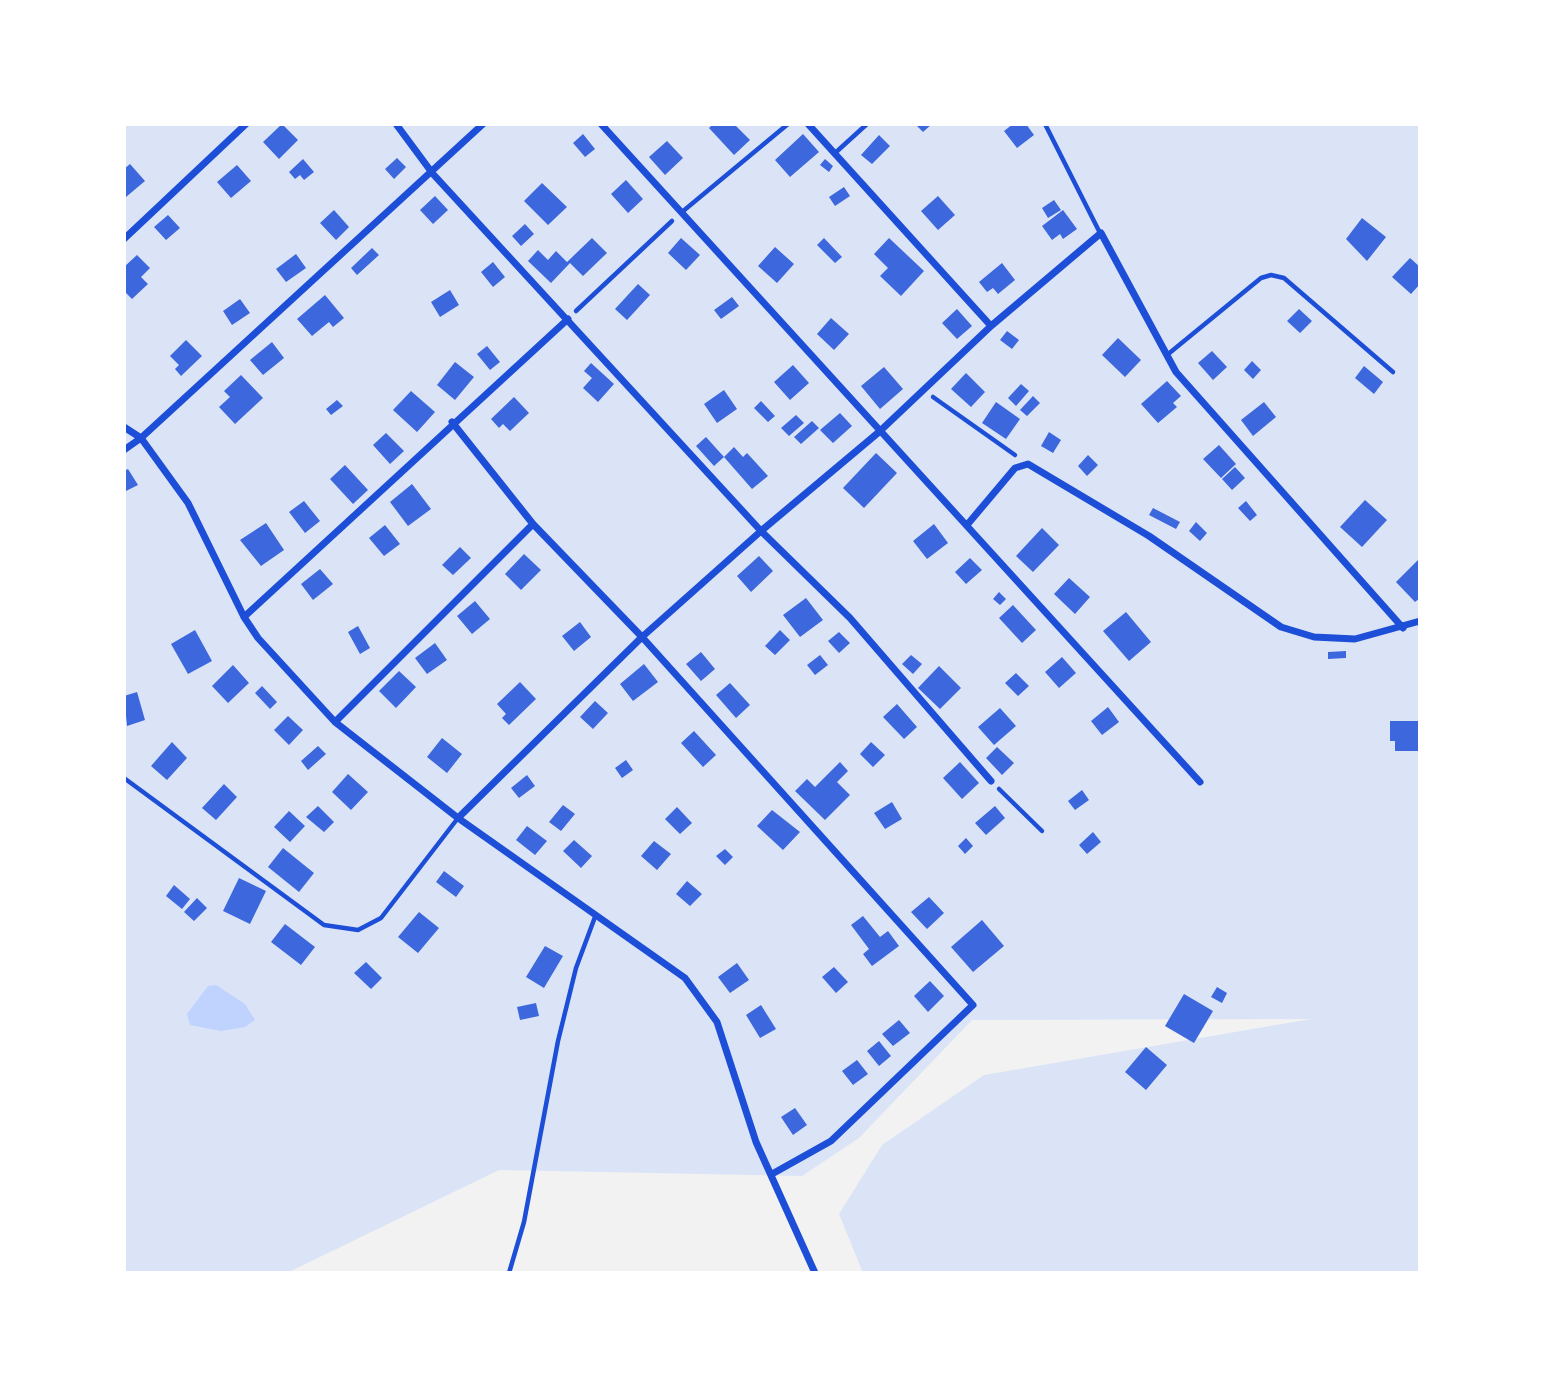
<!DOCTYPE html>
<style>
body{margin:0}
#map{position:relative;width:1544px;height:1397px;overflow:hidden;background:#f2f2f2;font-family:Quicksand,sans-serif}
canvas{display:block}
.frame{position:absolute;inset:0;border:126px solid #fff;pointer-events:none}
</style>
<div id="map">
<canvas width="1544" height="1397"></canvas>
<div class="frame"></div>
</div>
<script>
const c = document.querySelector('canvas').getContext('2d');
c.lineJoin = 'round';
function fillPath(path, color) {
  c.fillStyle = color;
  c.fill(path, 'evenodd');
}
function shape(rows) {
  const path = new Path2D();
  for (const r of rows) {
    path.moveTo(r[0], r[1]);
    for (let i = 2; i < r.length; i += 2) path.lineTo(r[i], r[i + 1]);
  }
  return path;
}
function trace(path, color, width, dash) {
  c.strokeStyle = color;
  c.lineWidth = width;
  c.lineCap = dash ? 'butt' : 'round';
  c.setLineDash(dash || []);
  c.stroke(path);
}
const green = shape([
 [124,124,1420,124,1420,1273,863,1273,839,1214,882,1145,984,1075,1311,1019,972,1020,859,1138,802,1176,499,1170,287,1273,124,1273]
]);
const water = shape([
 [216,985,245,1004,255,1020,245,1027,221,1031,190,1025,187,1014,208,986]
]);
const building = shape([
 [282,124,298,140,279,159,263,142],
 [713,124,734,124,750,140,734,155,709,128],
 [915,124,932,124,923,132],
 [1013,124,1026,124,1034,135,1017,148,1004,131],
 [583,134,595,149,585,157,573,143],
 [803,134,819,152,790,177,775,160],
 [879,135,890,146,872,164,861,155],
 [667,141,683,158,665,175,649,157],
 [397,158,406,167,394,179,385,169],
 [303,159,314,172,304,180,300,175,295,179,289,172],
 [825,159,833,166,829,172,820,165],
 [130,164,145,181,126,197,124,169],
 [237,165,251,181,231,198,217,182],
 [626,180,643,199,628,213,611,194],
 [542,183,567,207,548,225,524,201],
 [844,187,850,196,835,206,829,197],
 [435,196,448,210,433,224,420,210],
 [938,196,955,215,938,230,921,211],
 [1054,200,1061,210,1048,218,1042,208],
 [334,210,349,227,336,240,320,223],
 [1063,210,1077,229,1063,239,1060,234,1052,240,1042,226],
 [168,215,180,228,166,240,154,227],
 [1362,218,1386,237,1367,261,1346,239],
 [525,224,534,234,521,246,512,236],
 [592,238,607,253,583,276,570,263,551,283,528,261,538,250,548,260,556,251,567,262],
 [681,238,700,255,686,270,668,253],
 [824,238,842,257,835,263,817,245],
 [889,238,924,271,901,296,880,276,888,268,874,254],
 [775,247,794,264,777,283,758,266],
 [372,248,379,255,357,275,351,268],
 [296,254,306,268,286,282,276,269],
 [137,255,150,268,141,277,148,284,132,299,124,291,124,267],
 [1410,258,1420,267,1420,284,1411,294,1392,277],
 [493,262,505,277,493,287,481,272],
 [1002,263,1015,280,998,294,993,288,987,292,979,282],
 [638,284,650,295,627,320,615,309],
 [450,290,459,305,440,317,431,302],
 [325,295,344,318,333,327,329,322,312,336,297,319],
 [732,297,739,306,721,319,714,310],
 [240,299,250,313,232,325,223,311],
 [957,309,972,326,957,339,942,323],
 [1299,309,1312,321,1300,333,1287,321],
 [831,318,849,334,834,350,817,334],
 [1007,331,1019,340,1012,349,1000,340],
 [1118,338,1141,360,1125,377,1102,355],
 [186,340,202,356,181,376,175,369,179,365,170,356],
 [272,342,284,358,263,375,250,360],
 [487,346,500,362,490,370,477,354],
 [1212,351,1227,367,1213,380,1198,363],
 [1252,361,1261,370,1253,379,1244,370],
 [455,362,474,377,455,400,437,385],
 [591,363,614,384,598,402,583,388,592,378,584,371],
 [793,365,809,383,790,400,774,382],
 [1364,366,1383,382,1374,394,1355,378],
 [884,367,903,389,880,409,861,386],
 [966,373,985,392,971,407,951,389],
 [241,375,263,398,235,424,219,407,230,397,224,391],
 [1167,381,1181,396,1173,403,1177,407,1158,423,1141,404],
 [1021,384,1029,391,1016,406,1008,398],
 [724,390,737,409,717,423,704,404],
 [411,391,435,412,417,432,393,410],
 [1033,396,1040,403,1027,416,1020,410],
 [514,397,529,413,510,431,503,424,499,428,491,419],
 [337,400,343,406,331,415,326,409],
 [761,401,775,416,768,422,754,408],
 [996,402,1020,419,1006,439,982,423],
 [1264,402,1276,417,1253,436,1241,420],
 [840,413,852,426,833,443,820,430],
 [796,415,804,423,789,436,781,428],
 [812,421,819,428,801,444,794,437],
 [1049,432,1061,440,1053,453,1041,446],
 [386,433,404,451,390,464,373,445],
 [706,437,724,457,714,466,696,446],
 [1219,445,1236,464,1221,478,1203,459],
 [734,447,743,457,747,453,768,476,752,489,724,457],
 [876,453,897,473,864,508,843,488],
 [1088,455,1098,465,1087,476,1078,466],
 [345,465,368,490,353,504,330,479],
 [1235,467,1245,478,1232,490,1222,479],
 [128,469,138,485,124,492,124,471],
 [412,484,431,509,408,526,390,502],
 [1365,500,1387,520,1362,547,1340,527],
 [304,501,320,521,305,533,289,512],
 [1246,501,1257,515,1250,521,1238,508],
 [1153,508,1180,522,1176,529,1149,515],
 [1196,522,1207,533,1200,541,1189,531],
 [266,523,284,550,261,566,240,540],
 [934,524,948,543,927,559,913,541],
 [385,525,400,544,384,556,369,538],
 [1042,528,1059,545,1033,572,1016,556],
 [460,547,471,558,453,575,442,565],
 [524,554,541,570,521,590,505,574],
 [759,556,773,571,751,592,737,576],
 [970,558,982,570,966,584,955,572],
 [1420,558,1420,598,1415,602,1396,582],
 [320,569,333,584,313,600,301,584],
 [1069,578,1090,597,1075,614,1054,594],
 [999,592,1006,599,1000,605,993,599],
 [806,598,823,620,800,637,783,615],
 [475,601,490,619,472,634,457,616],
 [1013,605,1036,630,1022,643,999,618],
 [1126,612,1151,642,1129,661,1103,631],
 [580,622,591,637,574,651,562,636],
 [358,626,370,648,360,654,348,632],
 [195,630,212,661,188,674,171,644],
 [780,630,790,640,775,655,765,646],
 [839,632,850,643,839,653,828,641],
 [435,643,447,660,427,674,415,658],
 [1346,651,1346,658,1328,659,1328,652],
 [701,652,715,669,701,681,686,664],
 [820,655,828,665,815,675,807,665],
 [911,655,922,664,913,674,902,664],
 [1062,657,1076,673,1059,688,1045,672],
 [644,664,658,682,633,701,620,684],
 [233,665,249,683,228,703,212,686],
 [939,666,961,688,940,709,918,688],
 [399,671,416,687,396,708,379,691],
 [1016,673,1029,686,1018,696,1005,683],
 [520,682,536,699,509,725,502,718,506,714,497,704],
 [730,683,750,705,736,718,716,695],
 [262,686,277,702,270,709,255,693],
 [137,692,145,720,127,726,124,696],
 [595,701,608,713,593,729,580,717],
 [897,704,917,727,904,739,883,717],
 [1108,707,1119,722,1102,735,1091,721],
 [1000,708,1016,726,994,745,978,727],
 [288,716,303,730,289,745,274,730],
 [1390,721,1420,721,1420,751,1395,751,1395,741,1390,741],
 [694,731,716,755,703,767,681,743],
 [442,738,462,754,447,773,427,757],
 [172,742,187,758,167,780,151,766],
 [871,742,885,755,873,767,860,754],
 [318,746,326,754,308,770,301,761],
 [997,747,1014,763,1002,775,986,758],
 [626,760,633,770,622,778,615,768],
 [840,762,848,771,837,782,850,795,825,820,795,791,807,779,815,787],
 [960,762,979,783,962,799,943,778],
 [348,774,368,792,351,810,332,792],
 [527,775,535,786,519,798,511,788],
 [224,784,237,797,216,820,202,808],
 [1082,790,1089,800,1075,810,1068,801],
 [892,802,902,819,885,829,874,813],
 [563,805,575,814,561,831,549,822],
 [318,806,334,822,324,832,306,817],
 [995,806,1005,818,986,835,975,823],
 [677,807,692,823,680,834,665,819],
 [772,810,800,832,783,850,757,826],
 [289,811,305,826,290,842,274,827],
 [527,826,547,841,535,855,516,840],
 [1093,832,1101,842,1087,854,1079,845],
 [966,838,973,846,965,854,958,846],
 [574,840,592,856,581,868,563,851],
 [654,841,671,854,657,870,641,856],
 [283,848,314,873,299,892,268,867],
 [725,849,733,857,725,865,716,856],
 [444,871,464,886,456,897,436,882],
 [239,878,266,891,250,924,223,911],
 [687,881,702,894,690,906,676,894],
 [174,885,190,899,182,909,166,896],
 [929,897,944,913,927,929,911,912],
 [197,898,207,908,194,921,184,912],
 [419,912,439,928,418,953,398,937],
 [863,916,880,937,888,931,899,946,872,966,863,954,869,949,851,925],
 [982,920,1004,946,973,972,951,947],
 [285,924,315,947,301,965,271,942],
 [545,946,563,956,544,988,526,977],
 [366,962,382,978,371,989,354,973],
 [737,963,749,980,730,993,718,977],
 [834,967,848,982,836,993,822,977],
 [930,981,944,996,928,1012,914,996],
 [1217,987,1227,993,1222,1003,1211,997],
 [1184,994,1213,1011,1194,1043,1165,1026],
 [536,1003,539,1016,520,1020,517,1007],
 [761,1005,776,1029,760,1038,746,1015],
 [899,1020,910,1033,893,1046,882,1034],
 [879,1041,891,1056,879,1066,867,1051],
 [1146,1047,1167,1065,1146,1090,1125,1072],
 [857,1060,868,1074,853,1085,842,1071],
 [795,1108,807,1125,793,1135,781,1117]
]);
const path = shape([
 [576,311,672,221],
 [933,397,1015,455],
 [999,789,1042,831]
]);
const service = shape([
 [1045,124,1100,233],
 [834,154,867,124],
 [682,212,788,124],
 [1167,355,1261,278,1271,275,1284,278,1393,372],
 [124,778,324,925,358,930,381,918,458,818],
 [509,1273,524,1222,558,1041,576,968,595,917]
]);
const minor = shape([
 [396,124,433,174,761,531,850,618,991,781],
 [601,124,1200,782],
 [808,124,991,326],
 [124,239,246,124],
 [452,422,533,524,642,637,973,1005,831,1141,772,1174],
 [124,427,141,438,188,503,244,617,258,638,335,722,458,818,685,978,717,1022,756,1142,815,1273],
 [124,450,141,438,483,124],
 [967,525,1015,468,1028,464,1149,536,1281,627,1314,637,1355,639,1420,621],
 [244,617,568,319],
 [335,722,533,524],
 [458,818,642,637,761,531,879,432,991,326,1101,233,1176,372,1403,628]
]);
fillPath(green, '#dbe4f7');
fillPath(water, '#bfd3fe');
fillPath(building, '#3d67dc');
trace(path, '#1d4ed8', 4.5);
trace(service, '#1d4ed8', 4.5);
trace(minor, '#1d4ed8', 7);
</script>
